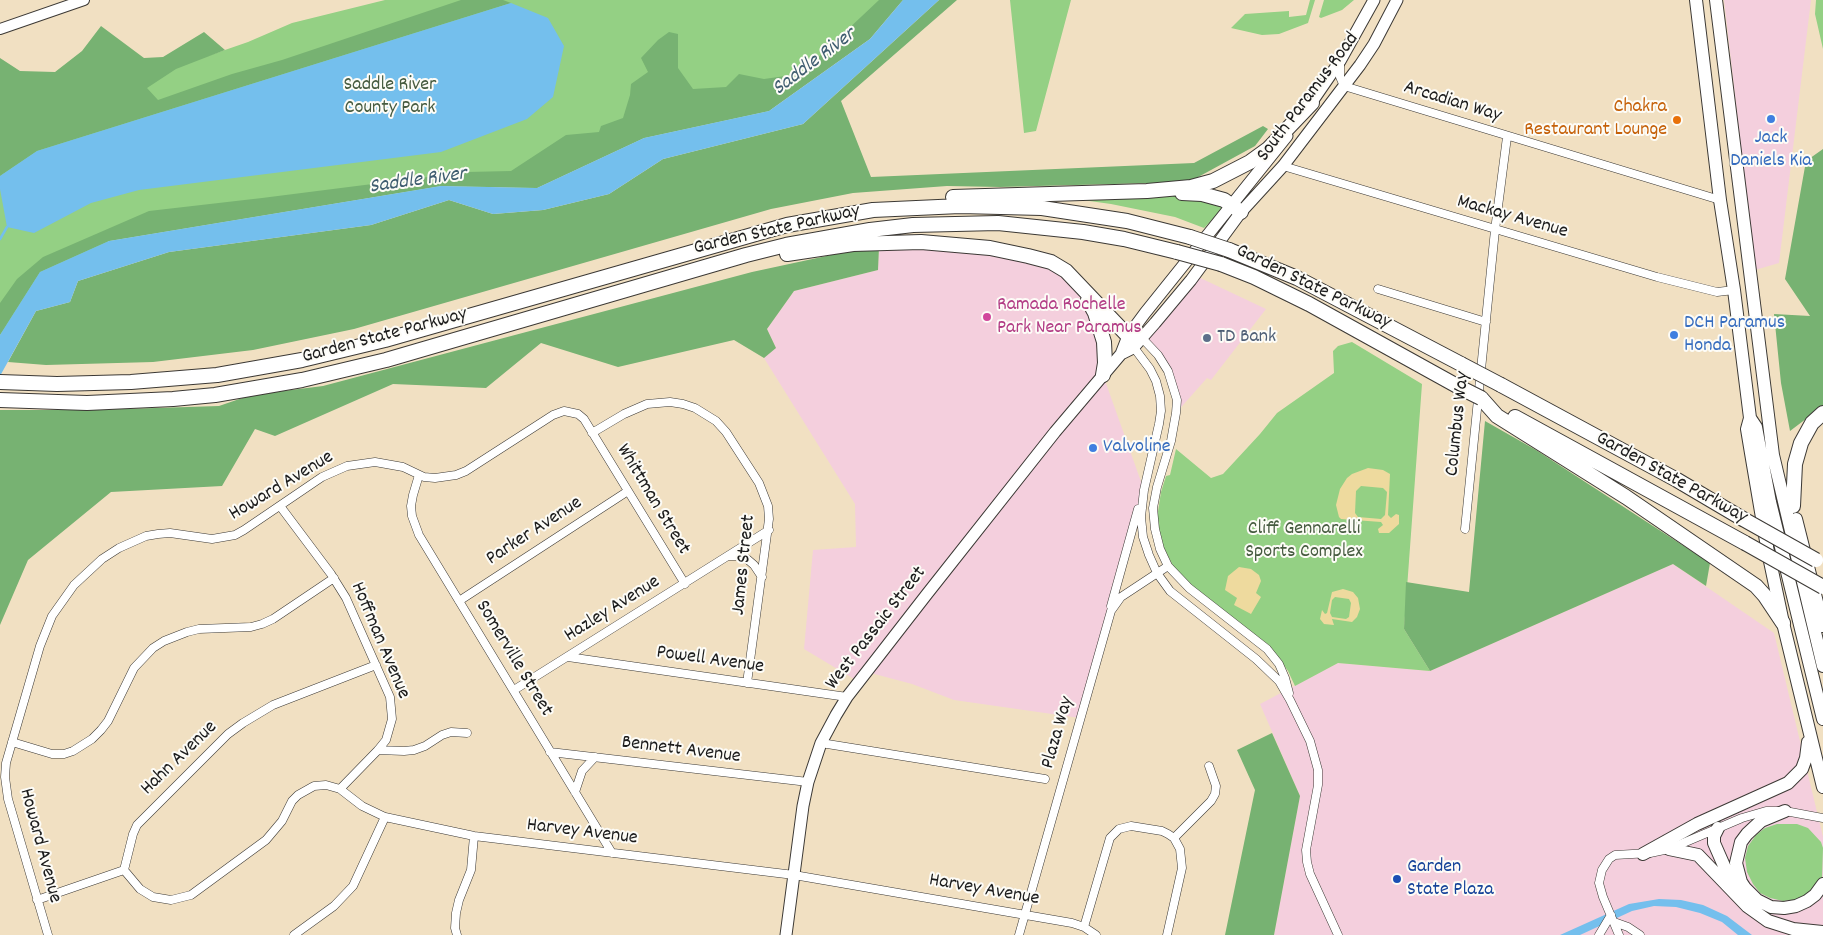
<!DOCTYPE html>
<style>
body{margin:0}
canvas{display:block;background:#f1e0c2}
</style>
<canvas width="1823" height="935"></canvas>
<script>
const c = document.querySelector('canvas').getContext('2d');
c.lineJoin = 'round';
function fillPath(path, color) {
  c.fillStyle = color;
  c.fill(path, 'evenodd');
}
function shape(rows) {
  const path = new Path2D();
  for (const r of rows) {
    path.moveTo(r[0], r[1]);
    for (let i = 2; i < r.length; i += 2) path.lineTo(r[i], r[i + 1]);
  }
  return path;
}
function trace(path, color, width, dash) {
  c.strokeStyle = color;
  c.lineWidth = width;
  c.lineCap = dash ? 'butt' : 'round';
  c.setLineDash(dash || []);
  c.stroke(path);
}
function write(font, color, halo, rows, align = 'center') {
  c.font = font + ' Dekko,sans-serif';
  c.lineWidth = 4;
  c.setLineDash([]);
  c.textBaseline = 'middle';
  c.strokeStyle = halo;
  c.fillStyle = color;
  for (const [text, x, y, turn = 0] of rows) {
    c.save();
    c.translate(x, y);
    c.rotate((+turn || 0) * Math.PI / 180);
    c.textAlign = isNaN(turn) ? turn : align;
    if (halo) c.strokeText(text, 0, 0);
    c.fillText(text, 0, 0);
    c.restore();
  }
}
const built = shape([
 [1724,0,1811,0,1779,263,1755,270],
 [921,242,1028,256,1079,284,1102,330,1103,375,1144,490,1080,718,954,700,912,684,867,672,859,682,804,649,813,550,856,547,855,504,764,358,776,348,767,329,794,291,878,270,879,247],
 [1194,275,1266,309,1211,380,1207,378,1176,413,1174,385,1142,338],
 [1673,564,1774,633,1823,837,1823,935,1274,935,1300,796,1260,704,1338,663,1430,671]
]);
const green = shape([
 [385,0,903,0,769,111,644,138,537,188,441,186,109,241,0,335,0,128,248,42,292,23],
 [1010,0,1071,0,1036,131,1024,133],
 [1310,0,1315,0,1308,23,1279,34,1262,35,1231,28,1245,14,1289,11,1289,17,1306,15],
 [1324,0,1354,0,1342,10,1321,18,1319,17],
 [1816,0,1823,0,1823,49,1815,14],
 [1161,193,1201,198,1222,206,1222,210,1204,228,1175,217,1111,204,1061,197],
 [1352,342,1422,384,1404,629,1430,671,1338,663,1295,686,1288,671,1269,645,1191,588,1173,566,1162,544,1157,518,1161,492,1166,476,1170,475,1176,449,1211,478,1223,474,1260,434,1277,413,1334,373,1333,351,1338,346],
 [1777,824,1797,824,1808,828,1821,842,1823,848,1822,879,1811,891,1799,899,1783,901,1770,898,1760,893,1753,884,1747,872,1745,858,1748,846,1756,835,1765,828]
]);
const forest = shape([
 [461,0,503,0,511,3,37,151,0,176,0,58,20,71,55,72,82,51,101,26,144,58,163,57,204,32,225,50,176,69,147,88,158,100,232,74,282,60],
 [879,0,903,0,870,39,769,111,644,138,537,188,441,186,109,241,40,272,0,335,0,303,17,279,43,257,149,211,262,198,467,172,511,171,566,135,599,132,601,126,623,118,630,95,631,84,648,72,641,58,658,40,669,32,678,34,678,68,693,89,726,87,739,74,764,79,807,73,810,65],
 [939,0,957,0,841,101,871,177,1194,163,1263,126,1268,129,1255,146,1189,182,1000,187,947,186,853,193,771,209,354,329,253,350,153,362,46,365,8,362,36,311,70,302,78,281,169,252,371,225,449,200,493,214,543,210,609,194,663,159,803,124],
 [1823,149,1823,406,1790,431,1781,383,1774,314,1810,316,1785,279,1806,161],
 [879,247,878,270,794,291,767,329,776,348,764,358,734,340,618,367,541,343,486,388,393,384,275,436,255,429,222,486,111,492,28,560,0,625,0,410,92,410,219,406,251,395,323,386,752,272,859,249],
 [1485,421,1536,450,1710,563,1706,586,1673,564,1430,671,1404,629,1406,582,1469,592],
 [1272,733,1300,796,1274,935,1225,935,1255,790,1237,750]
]);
const sand = shape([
 [1368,468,1383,470,1390,474,1388,515,1391,518,1396,514,1399,515,1399,524,1389,533,1379,533,1378,529,1383,525,1381,522,1341,519,1339,517,1336,505,1340,489,1347,478,1352,474],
 [1361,486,1383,488,1387,492,1385,515,1381,519,1358,517,1355,513,1356,491],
 [1239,567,1251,569,1259,575,1261,581,1256,593,1261,597,1251,614,1234,605,1237,598,1225,590,1228,576],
 [1343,589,1353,592,1358,598,1360,609,1357,617,1352,622,1332,619,1334,625,1324,624,1320,619,1322,610,1325,614,1327,613,1332,592],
 [1335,597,1349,599,1351,603,1349,617,1346,619,1332,617,1330,613,1332,600]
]);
const water = shape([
 [903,0,939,0,803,124,663,159,609,194,543,210,493,214,449,200,371,225,169,252,78,281,70,302,36,311,0,376,0,335,40,272,109,241,441,186,537,188,644,138,769,111,870,39],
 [511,3,548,18,564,46,553,97,527,119,441,152,139,190,91,203,34,233,7,227,0,189,0,176,37,151],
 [1659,899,1681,900,1703,905,1727,916,1752,935,1738,935,1722,922,1700,913,1676,907,1654,906,1632,911,1580,935,1560,935,1629,904]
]);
const stream = shape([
 [0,239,7,227]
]);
const minor = shape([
 [1340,62,1340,77,1344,86,1720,200],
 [1283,166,1657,277,1717,292,1734,290],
 [1378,289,1486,322],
 [1137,337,1142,338,1158,355,1168,371,1177,400,1176,413,1171,441,1157,487,1153,508,1155,529,1160,549,1168,566,1189,588,1267,649,1279,664,1285,678,1289,693],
 [1132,345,1150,369,1156,381,1160,396,1161,411,1159,424,1144,490,1141,517,1143,537,1149,555,1157,573,1170,591,1256,659,1279,681,1290,700,1310,741,1318,770,1318,785,1306,850,1307,862,1310,874,1338,935],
 [592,433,624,414,647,404,670,402,683,404,695,408,716,421,726,432,759,483,768,506,769,519,747,683],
 [419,475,413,495,411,506,412,516,419,535,612,853],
 [280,506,331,574,346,598,390,697,392,719,386,740,378,750,340,789],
 [1465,529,1495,230,1507,137],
 [728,556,739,556,747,559,754,565,762,577],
 [459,601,628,491],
 [1111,606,1138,509],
 [568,657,847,697],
 [514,690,769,530],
 [12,742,52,754,64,754,73,751,92,739,101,730,108,721,134,668,153,648,164,641,187,632,199,629,251,627,262,624,273,619,334,578],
 [821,743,1045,779],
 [378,750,404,751,414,750,425,746,442,735,451,732,467,733],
 [550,752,808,782],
 [575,792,582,771,595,757],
 [1174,838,1211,801,1215,794,1216,786,1209,766],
 [124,870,140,889,153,897,171,900,191,895,266,840,282,821,292,801,298,795,314,786,326,785,340,789,362,806,385,817,474,836,794,875,1072,923,1084,927,1096,935],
 [124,870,133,834,137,825,228,734,243,723,273,705,376,665],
 [37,900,124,870],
 [1614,922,1628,927,1640,935],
 [1084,927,1110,838,1119,829,1131,826,1162,831,1168,834,1174,838,1180,849,1182,868,1167,935],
 [48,935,8,799,5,777,6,763,40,646,52,616,74,585,102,559,119,548,146,536,158,534,170,533,212,539,235,535,244,530,322,477,347,466,375,462,403,467,424,477,435,478,456,475,466,471,553,415,564,411,578,414,584,419,685,584],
 [294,935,334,906,353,886,385,817],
 [457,935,455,928,456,913,459,900,471,870,474,836],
 [1019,935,1111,611,1121,597,1168,566],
 [1599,935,1611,915],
 [1619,935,1603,897,1599,883,1602,870,1609,859,1615,855,1650,853,1669,849,1742,818,1766,811,1785,811,1823,818]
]);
const tertiary = shape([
 [0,29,84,0]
]);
const secondary = shape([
 [1307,109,1340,61,1374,0],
 [1121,354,1133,348,1155,323,1191,280,1241,212,1283,166,1360,65,1374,44,1397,0],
 [786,935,803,806,808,782,821,743,836,715,847,697,927,594,1055,432,1121,354,1128,336,1145,313,1287,136]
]);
const trunk = shape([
 [1696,0,1720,200,1734,290,1750,418,1747,429,1751,453,1767,547,1783,623,1823,787],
 [1716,0,1773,455,1823,666],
 [1750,418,1756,427,1770,502,1823,719],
 [1796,519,1823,626],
 [1785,811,1761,821,1747,834,1741,842,1736,863,1741,882,1745,888,1757,900,1771,907,1784,908,1796,906,1807,901,1815,895,1823,884],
 [1718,828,1714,836,1714,843,1732,884],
 [1669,849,1698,855,1747,906,1768,921,1793,929,1823,932],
 [1643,854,1697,824,1788,783,1802,769,1806,758,1808,742]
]);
const motorway = shape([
 [1182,193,1202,194,1224,200,1241,212],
 [953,197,1147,191,1191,187,1213,181,1250,162,1268,149,1312,103],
 [1229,250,1297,278,1461,364],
 [787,254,853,244,921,242,990,248,1028,256,1051,262,1066,271,1128,336],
 [1221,264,1254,277,1309,304,1459,387],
 [1088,300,1095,313,1104,342,1105,363,1103,375],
 [0,382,57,384,131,382,217,375,302,360,385,340,787,225,873,210,960,206,1042,208,1127,221,1190,237],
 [1501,385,1677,480,1743,519],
 [1481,398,1497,416,1626,497,1756,586,1765,596,1783,623],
 [0,400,87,403,173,399,215,395,302,380,386,360,746,255,786,245,870,230,913,225,998,223,1083,232,1124,239,1177,252],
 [1515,417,1745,543],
 [1793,506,1795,464,1801,443,1812,423,1823,413]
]);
const motorwayBridge = shape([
 [1190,237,1229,250],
 [1177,252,1221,264],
 [1461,364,1501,385],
 [1459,387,1481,398],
 [1743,519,1816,560],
 [1745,543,1823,587]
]);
const markers = [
 [1771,119,5,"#3f7fe0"],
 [1677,120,5,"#e8710a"],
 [987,317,5,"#d1479c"],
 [1674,335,5,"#3f7fe0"],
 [1207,338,5,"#5c6f8a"],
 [1093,448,5,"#3f7fe0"],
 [1397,879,5,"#1a4fb4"]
];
const parkNames = [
 ["Saddle River",390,86],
 ["County Park",390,109],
 ["Cliff Gennarelli",1304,530],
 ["Sports Complex",1304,553]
];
const streetNames = [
 ["South Paramus Road",1309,98,-53],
 ["Arcadian Way",1452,103,17],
 ["Mackay Avenue",1512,218,16],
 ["Garden State Parkway",777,231,-13],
 ["Garden State Parkway",1313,288,26],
 ["Garden State Parkway",385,337,-15],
 ["Columbus Way",1459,424,-84],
 ["Garden State Parkway",1671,479,29],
 ["Howard Avenue",282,487,-31],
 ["Whittman Street",652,500,59],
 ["Parker Avenue",535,532,-33],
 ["James Street",745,565,-84],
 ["Hazley Avenue",613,610,-32],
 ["West Passaic Street",877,629,-52],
 ["Hoffman Avenue",379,641,67],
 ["Somerville Street",513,659,59],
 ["Powell Avenue",710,661,8],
 ["Plaza Way",1059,733,-74],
 ["Bennett Avenue",681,751,7],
 ["Hahn Avenue",180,759,-44],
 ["Harvey Avenue",582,833,7],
 ["Howard Avenue",39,846,75],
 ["Harvey Avenue",984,891,10]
];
const foodNames = [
 ["Chakra",1667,108],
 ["Restaurant Lounge",1667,131]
];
const shopNames = [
 ["Jack",1771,139,"center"],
 ["Daniels Kia",1771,162,"center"],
 ["DCH Paramus",1684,324],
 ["Honda",1684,347],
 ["Valvoline",1103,448]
];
const hotelNames = [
 ["Ramada Rochelle",997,306],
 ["Park Near Paramus",997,329]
];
const serviceNames = [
 ["TD Bank",1217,338]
];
const transitNames = [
 ["Garden",1407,868],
 ["State Plaza",1407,891]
];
const waterNames = [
 ["Saddle River",815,63,-37],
 ["Saddle River",418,182,-8]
];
fillPath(built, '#f4cfdd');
fillPath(green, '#94d084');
fillPath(forest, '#77b272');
fillPath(sand, '#eeda9e');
fillPath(water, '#74bfed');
trace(stream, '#74bfed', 2.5);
trace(minor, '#3c3935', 9);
trace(tertiary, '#3c3935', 12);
trace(secondary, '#3c3935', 13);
trace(trunk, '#3c3935', 14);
trace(motorway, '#3c3935', 16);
trace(minor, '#fff', 8);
trace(tertiary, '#fff', 10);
trace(secondary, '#fff', 11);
trace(trunk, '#fff', 12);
trace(motorway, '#fff', 14);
trace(motorwayBridge, '#3c3935', 16, []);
trace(motorwayBridge, '#fff', 14);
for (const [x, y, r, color] of markers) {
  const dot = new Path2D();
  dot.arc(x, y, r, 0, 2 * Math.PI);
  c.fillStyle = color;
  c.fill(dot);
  trace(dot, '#fdfcf7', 2);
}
write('20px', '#465b40', '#fdfcf7', parkNames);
write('20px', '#1c1c1c', '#fdfcf7', streetNames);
write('20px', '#c56008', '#fdfcf7', foodNames, 'right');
write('20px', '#366cbe', '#fdfcf7', shopNames, 'left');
write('20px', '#b23c85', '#fdfcf7', hotelNames, 'left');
write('20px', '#4e5e75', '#fdfcf7', serviceNames, 'left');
write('20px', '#164399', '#fdfcf7', transitNames, 'left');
write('italic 21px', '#3f5d70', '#fdfcf7', waterNames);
</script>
